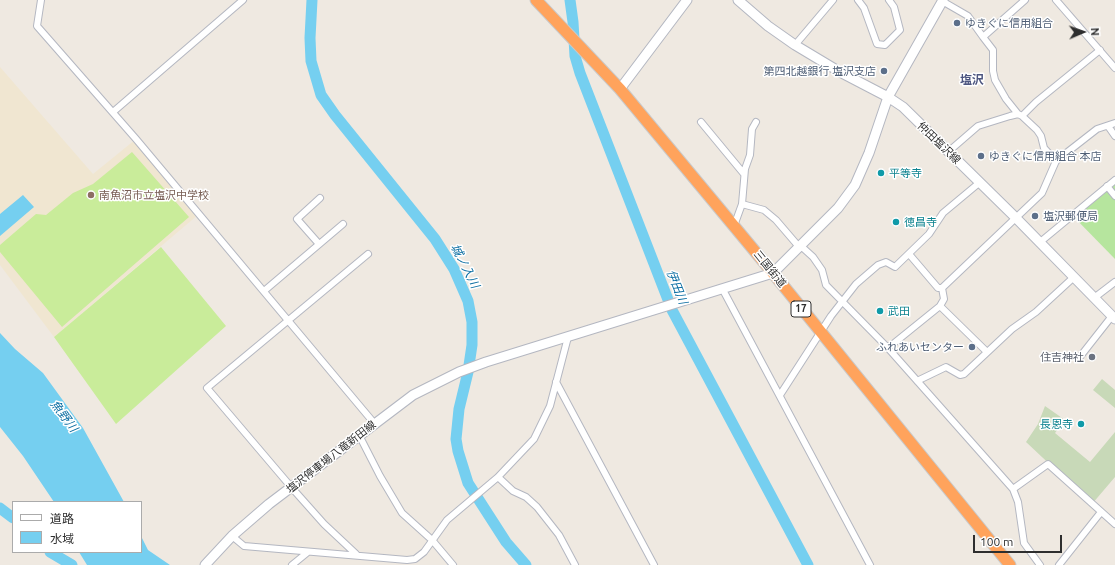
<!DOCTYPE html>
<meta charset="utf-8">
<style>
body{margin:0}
#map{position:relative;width:1115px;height:565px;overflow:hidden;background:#efe9e1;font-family:Ubuntu,"Noto Sans JP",sans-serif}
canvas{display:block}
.legend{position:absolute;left:12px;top:501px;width:130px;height:52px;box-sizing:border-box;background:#fff;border:1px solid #ababab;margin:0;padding:5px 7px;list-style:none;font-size:12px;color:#2e2e2e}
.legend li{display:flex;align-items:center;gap:8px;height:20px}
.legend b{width:20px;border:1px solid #ababab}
.north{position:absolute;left:1063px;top:12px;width:40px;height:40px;-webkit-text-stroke:3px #fff;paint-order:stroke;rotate:88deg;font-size:11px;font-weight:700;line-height:16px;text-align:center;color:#2e2e2e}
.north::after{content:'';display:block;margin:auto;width:14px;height:18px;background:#2e2e2e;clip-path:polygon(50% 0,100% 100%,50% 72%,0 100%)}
.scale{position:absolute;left:973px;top:535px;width:89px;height:18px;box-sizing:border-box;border:2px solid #2e2e2e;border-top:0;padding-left:5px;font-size:12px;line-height:14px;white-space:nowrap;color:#2e2e2e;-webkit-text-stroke:3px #fff;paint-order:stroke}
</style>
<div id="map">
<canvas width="1115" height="565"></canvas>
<ul class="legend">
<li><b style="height:5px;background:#fff"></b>道路</li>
<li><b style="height:11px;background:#75cff0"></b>水域</li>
</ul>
<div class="north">N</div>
<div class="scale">100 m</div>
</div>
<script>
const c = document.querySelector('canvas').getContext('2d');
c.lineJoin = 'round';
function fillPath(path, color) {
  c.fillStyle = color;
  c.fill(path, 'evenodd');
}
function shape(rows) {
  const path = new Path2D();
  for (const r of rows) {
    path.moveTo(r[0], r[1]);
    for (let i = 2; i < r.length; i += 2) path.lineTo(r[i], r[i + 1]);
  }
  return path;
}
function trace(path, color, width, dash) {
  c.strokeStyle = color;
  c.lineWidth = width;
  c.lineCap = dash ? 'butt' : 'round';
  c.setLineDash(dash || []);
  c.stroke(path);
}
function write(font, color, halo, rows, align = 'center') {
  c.font = font + ' Ubuntu,"Noto Sans JP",sans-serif';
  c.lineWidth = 3;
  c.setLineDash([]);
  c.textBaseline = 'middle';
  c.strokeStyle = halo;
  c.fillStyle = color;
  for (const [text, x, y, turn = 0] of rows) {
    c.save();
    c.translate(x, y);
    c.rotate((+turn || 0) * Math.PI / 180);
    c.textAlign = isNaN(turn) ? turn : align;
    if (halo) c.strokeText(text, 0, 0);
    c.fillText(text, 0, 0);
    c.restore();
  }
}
const education = shape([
 [0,67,93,174,136,139,199,214,54,337,0,265]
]);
const green = shape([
 [1115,180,1115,259,1072,215]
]);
const cemetery = shape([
 [1102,379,1115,390,1115,408,1093,390],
 [1045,406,1065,420,1055,433,1090,462,1115,432,1115,477,1092,504,1026,442,1038,424]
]);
const pitch = shape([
 [132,152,189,217,62,327,0,252,0,245,36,214,46,215,73,193,93,184],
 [161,247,226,326,116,424,54,337]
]);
const water = shape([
 [23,195,34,207,0,236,0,214],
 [0,333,15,349,43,373,83,428,124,502,54,502,23,456,0,427],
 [141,536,148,550,170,565,87,565,79,552,141,552]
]);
const river = shape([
 [312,0,310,38,311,61,321,95,335,115,435,239,454,269,468,301,472,322,472,345,468,372,459,409,456,439,458,451,468,483,506,542,526,565],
 [570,0,573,22,575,56,580,73,672,310,808,565],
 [0,508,13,518],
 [50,552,72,565]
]);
const street = shape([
 [41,0,37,26,136,139,374,423],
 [858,0,864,8,877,44,885,45,900,30,894,7,889,0],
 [1056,0,1115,68],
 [942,1,968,16,983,37],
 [795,45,833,0],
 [113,112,243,0],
 [1018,114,1006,99,995,80,993,71,993,50,983,37,1025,0],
 [1022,116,1037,130,1041,136,1044,148,1056,161],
 [701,122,744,174],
 [1108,126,1115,136],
 [948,152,978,126,1010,116,1018,114,1022,116,1036,102,1100,50],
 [1107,186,1115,196],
 [742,204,764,210,776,220,800,248],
 [734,226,742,204,745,169,750,155,752,129,756,122],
 [1039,243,1115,180],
 [319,244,297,219,320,198],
 [802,247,813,257,822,270,826,285,888,348,1013,489,1018,502,1024,543,1040,565],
 [909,254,938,288,942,288],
 [723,290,870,565],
 [264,291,343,224],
 [1094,298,1115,282],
 [940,306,987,352],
 [888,348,940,306,944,299,942,288,1042,193,1056,161,1097,129,1115,123],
 [1079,358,1112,316],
 [917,381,946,367,960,375,964,374,1012,329,1036,312,1074,277],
 [556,382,654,565],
 [780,395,831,316,856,284,878,265,886,262,895,267,929,234,943,213,979,183],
 [359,435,380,476,402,513,432,540,453,565],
 [498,477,513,491,526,497,537,507,559,535,575,565],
 [1013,489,1048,464,1115,524],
 [232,536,244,546,407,560,415,559,424,552,447,520,498,477,534,439,550,406,568,337],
 [356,554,324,524,292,488,207,388,368,254],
 [292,565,308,552],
 [1059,565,1101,512]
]);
const secondary = shape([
 [738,0,768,26,795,45,840,72,888,97,903,107,1015,217,1115,319],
 [620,89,687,0],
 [205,565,232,536,269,504,413,395,459,372,486,362,773,273,838,208,855,185,869,153,888,97,943,0]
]);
const highway = shape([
 [536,0,620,89,773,273,1010,565]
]);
const markers = [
 [957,23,4,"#5c6f8a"],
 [884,71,4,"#5c6f8a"],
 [981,156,4,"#5c6f8a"],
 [881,173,4,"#0f9aa8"],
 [91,195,4,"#8d6e63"],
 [1035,216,4,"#5c6f8a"],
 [896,222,4,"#0f9aa8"],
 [880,311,4,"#0f9aa8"],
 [972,347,4,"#5c6f8a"],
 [1092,357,4,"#6b7280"],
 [1081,424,4,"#0f9aa8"]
];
const shields = [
 [801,309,20]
];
const shieldNames = [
 ["17",801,309]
];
const serviceNames = [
 ["ゆきぐに信用組合",965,23],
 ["第四北越銀行 塩沢支店",876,71,"right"],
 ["ゆきぐに信用組合 本店",989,156],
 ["塩沢郵便局",1043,216],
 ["ふれあいセンター",964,347,"right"]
];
const streetNames = [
 ["仲田塩沢線",939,143,44],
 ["三国街道",770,269,51],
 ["塩沢停車場八竜新田線",331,457,-38]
];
const cultureNames = [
 ["平等寺",889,173],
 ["徳昌寺",904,222],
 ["武田",888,311],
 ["長恩寺",1073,424,"right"]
];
const educationNames = [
 ["南魚沼市立塩沢中学校",99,195]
];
const worshipNames = [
 ["住吉神社",1084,357]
];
const neighbourhoodNames = [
 ["塩沢",972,80]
];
const waterNames = [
 ["城ノ入川",465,266,63],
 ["伊田川",677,287,68],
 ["魚野川",64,416,53]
];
fillPath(education, '#f0e6d1');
fillPath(green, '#b6e59e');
fillPath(cemetery, '#c8d9b8');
fillPath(pitch, '#c9ec9a');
fillPath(water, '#75cff0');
trace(river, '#75cff0', 11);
trace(street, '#b4b7c1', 8);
trace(secondary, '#b4b7c1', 11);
trace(highway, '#c9c9c9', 13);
trace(street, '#fff', 6);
trace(secondary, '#fff', 9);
trace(highway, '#ffa35c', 11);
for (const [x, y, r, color] of markers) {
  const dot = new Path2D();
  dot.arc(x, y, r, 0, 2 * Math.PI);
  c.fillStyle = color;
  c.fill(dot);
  trace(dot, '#fff', 1.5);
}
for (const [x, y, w] of shields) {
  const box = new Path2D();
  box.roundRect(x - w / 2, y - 8, w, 16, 3);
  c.fillStyle = '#fff';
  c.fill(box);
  trace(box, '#2e2e2e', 1);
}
write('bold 10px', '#2e2e2e', null, shieldNames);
write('11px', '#4e5e75', '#fff', serviceNames, 'left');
write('11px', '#2e2e2e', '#fff', streetNames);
write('11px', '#0d838f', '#fff', cultureNames, 'left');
write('11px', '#785e54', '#fff', educationNames, 'left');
write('11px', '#5b616d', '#fff', worshipNames, 'right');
write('bold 12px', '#4d5680', '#fff', neighbourhoodNames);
write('italic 12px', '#0d6fa3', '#fff', waterNames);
</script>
